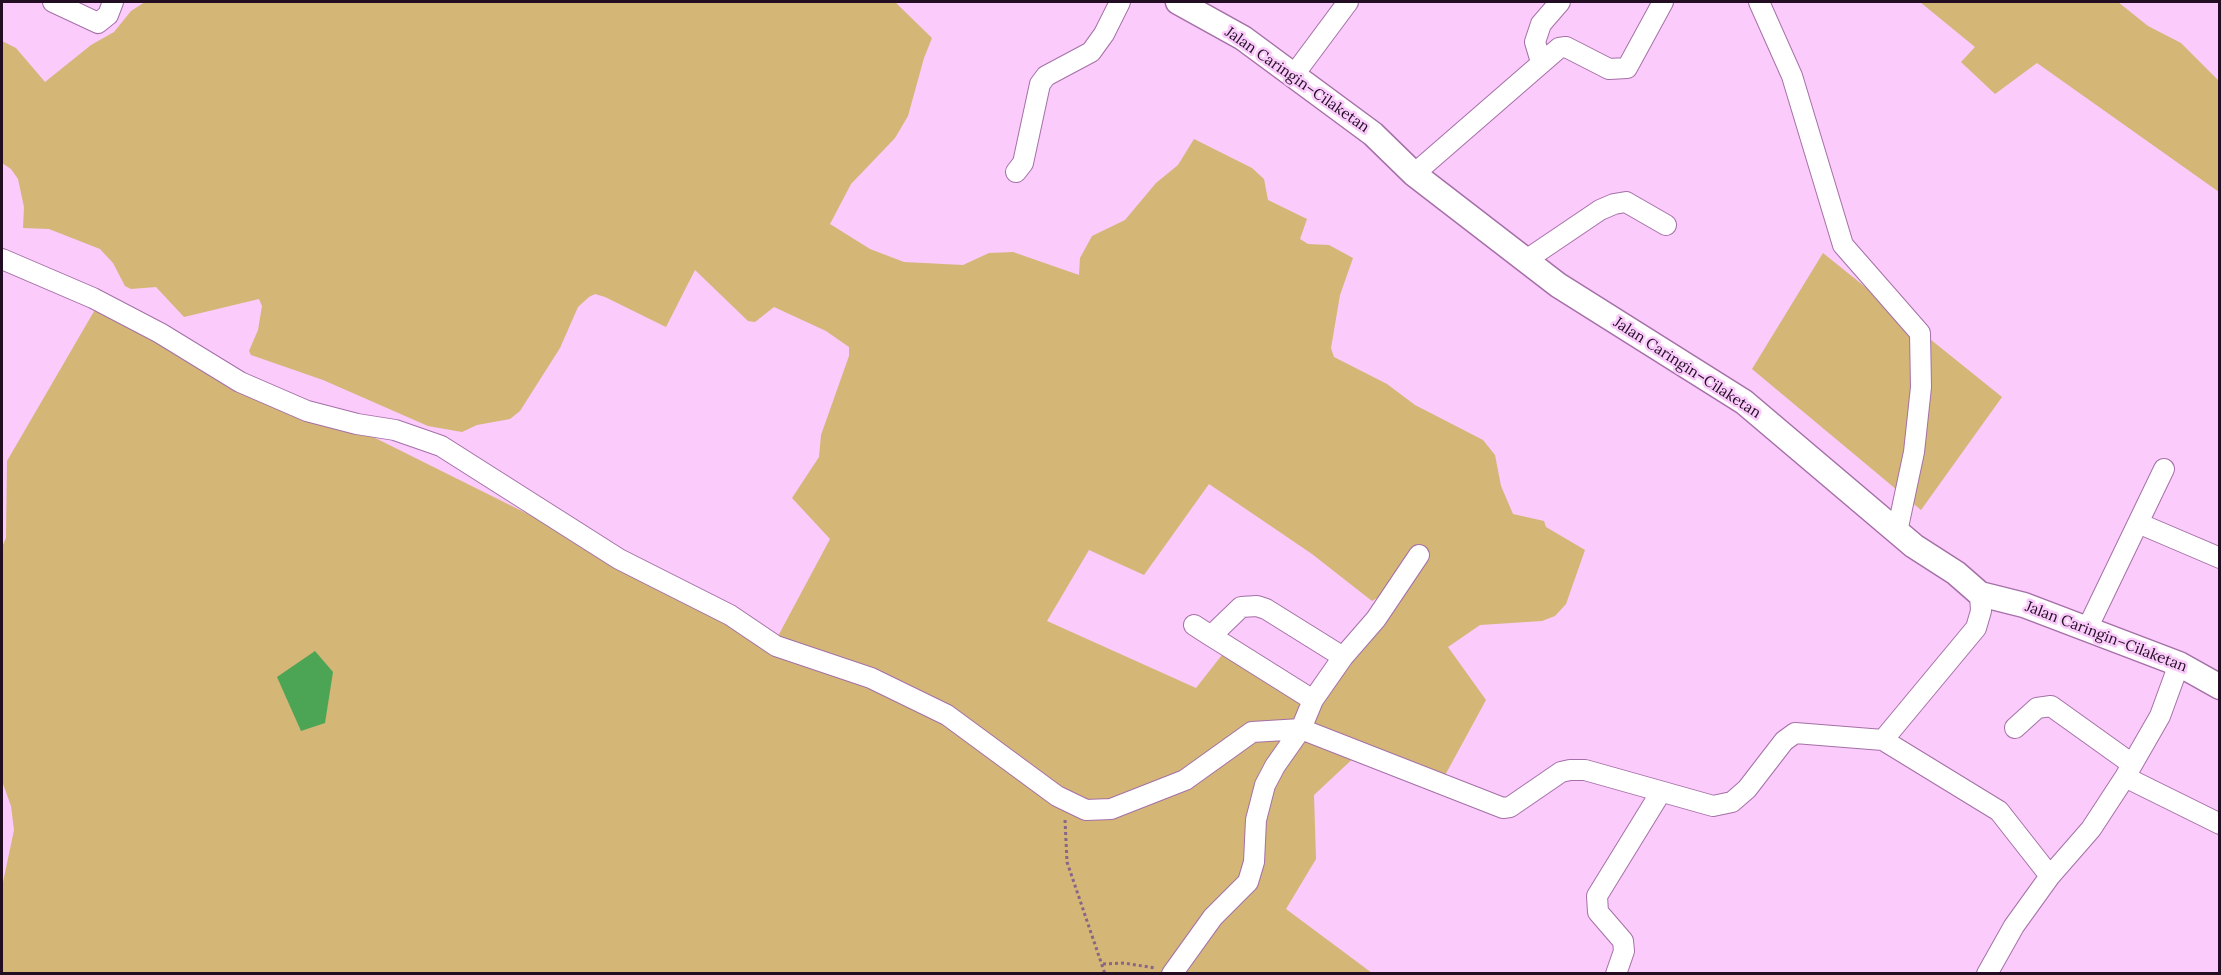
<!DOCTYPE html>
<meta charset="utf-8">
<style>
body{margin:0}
#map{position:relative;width:2221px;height:975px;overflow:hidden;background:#facbfb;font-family:Lora,serif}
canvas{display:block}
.frame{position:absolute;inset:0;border:3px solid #220d23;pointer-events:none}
</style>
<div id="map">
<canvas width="2221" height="975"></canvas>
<div class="frame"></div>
</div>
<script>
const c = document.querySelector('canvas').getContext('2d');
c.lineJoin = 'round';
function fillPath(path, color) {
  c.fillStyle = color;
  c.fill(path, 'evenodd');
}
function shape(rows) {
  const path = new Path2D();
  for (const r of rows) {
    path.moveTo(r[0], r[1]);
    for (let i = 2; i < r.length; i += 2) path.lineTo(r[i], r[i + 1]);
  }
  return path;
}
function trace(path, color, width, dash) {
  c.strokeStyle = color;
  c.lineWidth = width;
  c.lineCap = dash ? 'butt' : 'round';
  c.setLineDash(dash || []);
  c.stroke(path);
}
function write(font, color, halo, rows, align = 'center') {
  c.font = font + ' Lora,serif';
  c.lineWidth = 5;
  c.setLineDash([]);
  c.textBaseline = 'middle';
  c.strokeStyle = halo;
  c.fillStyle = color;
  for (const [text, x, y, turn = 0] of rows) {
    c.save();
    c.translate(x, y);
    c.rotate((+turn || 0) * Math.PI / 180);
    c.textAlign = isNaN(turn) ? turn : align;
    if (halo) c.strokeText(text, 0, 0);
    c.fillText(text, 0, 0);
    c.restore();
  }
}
const green = shape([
 [145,2,895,2,932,38,924,58,908,116,895,138,851,184,830,224,870,249,904,262,963,265,989,253,1013,252,1079,275,1080,258,1092,236,1125,220,1156,183,1178,165,1194,139,1252,168,1264,179,1268,200,1307,219,1300,239,1308,244,1329,245,1353,258,1340,295,1331,348,1334,357,1387,384,1415,405,1483,440,1495,455,1501,486,1513,514,1544,521,1546,527,1585,550,1566,604,1555,616,1542,621,1480,625,1448,647,1486,700,1443,779,1360,752,1314,795,1316,859,1286,909,1372,973,2,973,2,887,14,830,11,806,2,781,2,547,6,538,7,461,100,301,777,638,830,539,792,498,819,457,821,435,849,356,849,347,826,331,774,307,755,322,748,321,695,270,666,327,605,297,595,294,589,297,578,307,560,348,520,411,510,419,477,425,462,432,428,426,323,380,251,355,249,351,258,330,262,306,259,299,184,317,156,287,131,289,125,286,113,263,100,249,49,229,23,228,24,207,18,179,11,169,2,163,2,41,16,48,45,82,91,45,114,32,131,11],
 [1209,484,1312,554,1372,601,1390,590,1308,702,1229,646,1196,688,1047,621,1089,550,1144,575],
 [1920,2,2118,2,2148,26,2181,43,2219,81,2219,192,2037,63,1995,94,1961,62,1975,47],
 [1823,253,2002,397,1921,510,1752,369]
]);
const water = shape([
 [315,651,333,672,325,723,301,731,277,677]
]);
const path = shape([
 [1065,820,1067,862,1105,974],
 [1103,964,1124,963,1155,968]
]);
const minor = shape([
 [53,2,98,23,108,15,113,2],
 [1759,2,1792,76,1843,245,1920,333,1921,387,1914,452,1897,532],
 [1541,62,1535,42,1541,24,1560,2],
 [1293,76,1348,2],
 [1016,172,1023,163,1040,84,1046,76,1091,52,1104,34,1120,2],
 [1414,174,1559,48,1566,47,1609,69,1627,68,1663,2],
 [2,259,93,298,160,333,240,382,307,411,357,424,395,430,441,446,619,559,730,615,776,646,871,678,947,715,1057,796,1086,810,1111,809,1185,780,1252,732,1301,729,1503,808,1510,807,1561,772,1570,770,1585,770,1713,806,1732,802,1747,789,1784,741,1795,733,1883,740],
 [1526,260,1600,210,1614,204,1626,202,1666,225],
 [2138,523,2220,558],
 [1980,594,1981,611,1976,628,1883,740,1999,811,2050,876],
 [1194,625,1211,636,1241,607,1257,606,1266,609,1343,657],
 [2087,629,2164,469],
 [1211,636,1313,700],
 [2015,728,2037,708,2051,706,2132,764],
 [2125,777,2220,824],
 [1172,974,1213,917,1248,882,1254,862,1256,820,1265,785,1275,766,1301,729,1313,700,1343,657,1376,619,1419,555],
 [1616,974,1624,951,1623,941,1598,912,1597,896,1661,792],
 [1987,974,2014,926,2050,876,2091,829,2125,777,2160,716,2179,664]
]);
const tertiary = shape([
 [1178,2,1243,38,1373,134,1414,174,1558,285,1744,402,1914,546,1956,573,1980,594,2024,605,2179,664,2220,687]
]);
const streetNames = [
 ["Jalan Caringin–Cilaketan",1297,80,35],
 ["Jalan Caringin–Cilaketan",1687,368,33],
 ["Jalan Caringin–Cilaketan",2106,637,21]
];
fillPath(green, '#d4b676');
fillPath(water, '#4ca555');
trace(minor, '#a570a7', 22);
trace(tertiary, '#a570a7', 27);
trace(path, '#886689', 3, [3, 3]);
trace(minor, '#fff', 20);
trace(tertiary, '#fff', 24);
write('15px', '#220d23', '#facbfb', streetNames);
</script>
